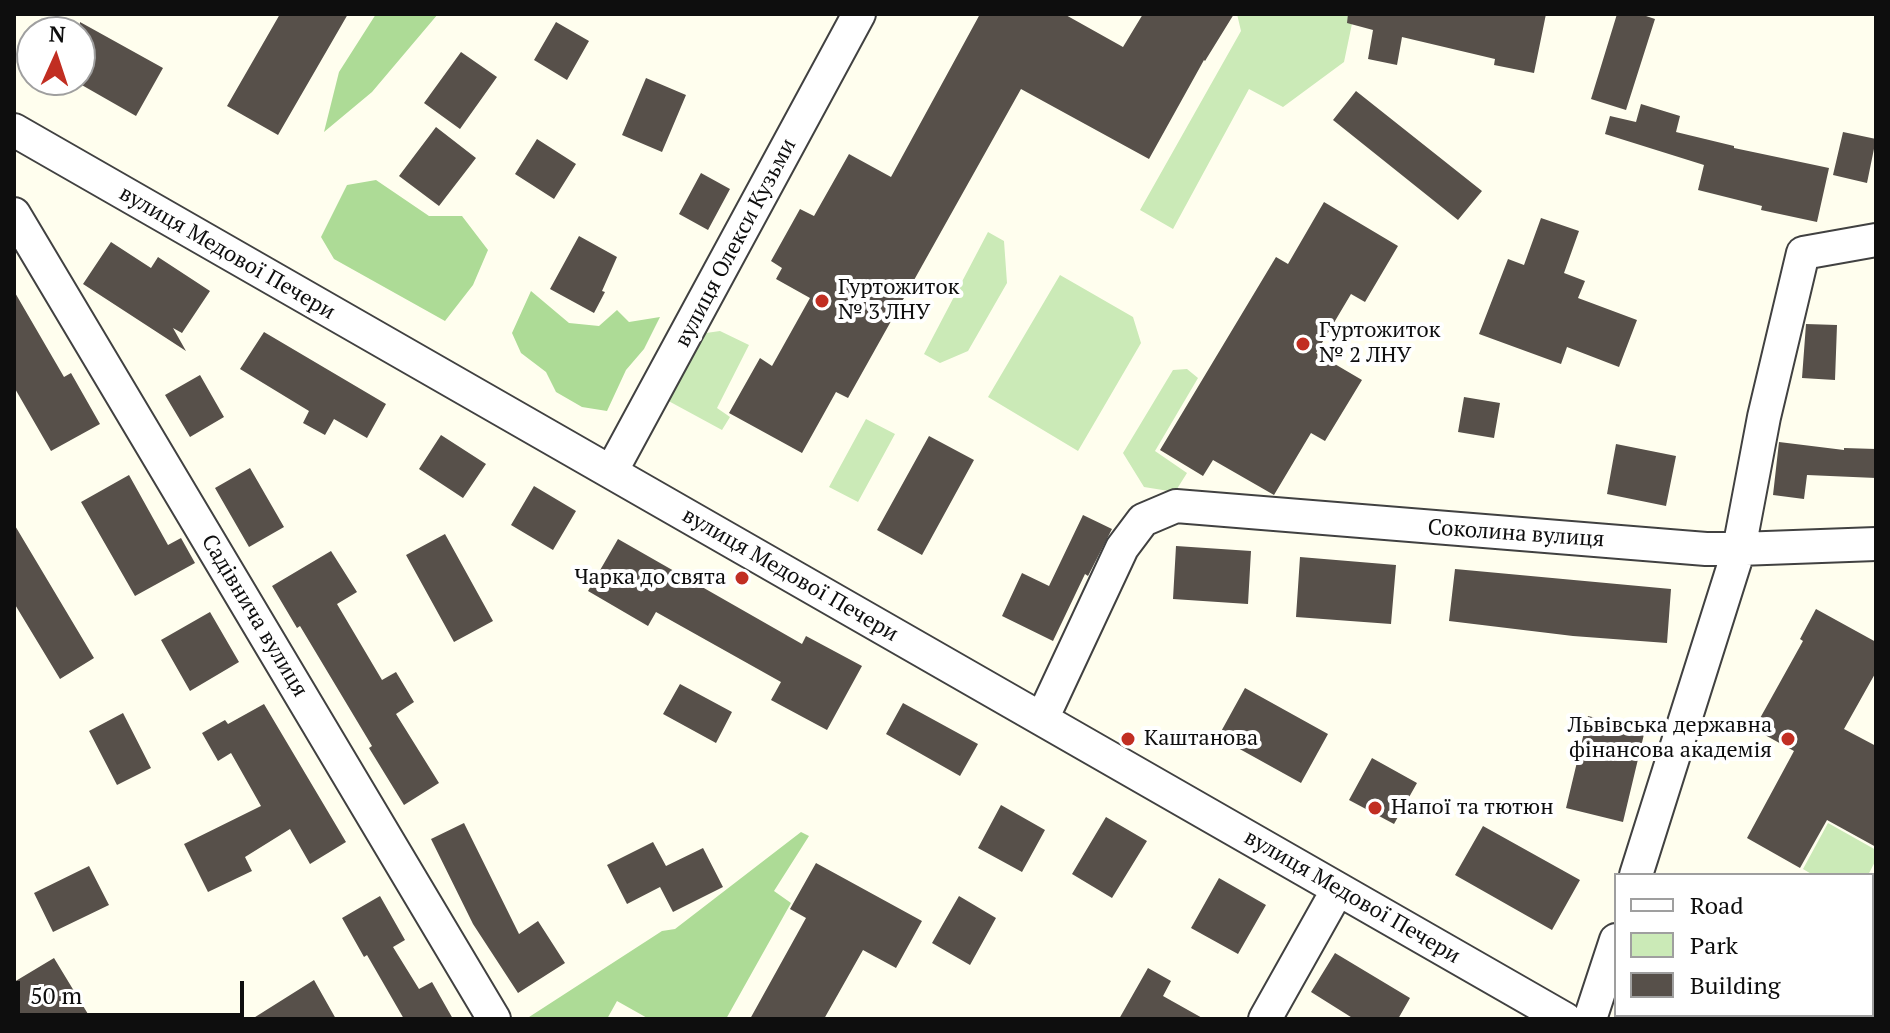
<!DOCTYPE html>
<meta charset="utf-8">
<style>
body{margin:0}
#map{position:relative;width:1890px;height:1033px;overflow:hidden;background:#fffeee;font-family:"PT Serif",serif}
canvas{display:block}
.frame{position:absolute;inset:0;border:16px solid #0e0e0e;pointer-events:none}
.legend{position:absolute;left:1614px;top:873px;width:260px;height:144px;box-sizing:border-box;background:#fff;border:2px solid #9f9f9f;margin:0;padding:10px 14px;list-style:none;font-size:24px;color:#0e0e0e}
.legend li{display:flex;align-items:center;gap:16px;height:40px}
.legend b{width:40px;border:2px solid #9f9f9f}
.north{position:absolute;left:16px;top:16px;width:80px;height:80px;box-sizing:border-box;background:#fff;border:2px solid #9f9f9f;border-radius:50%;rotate:3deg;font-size:22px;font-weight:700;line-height:32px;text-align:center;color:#0e0e0e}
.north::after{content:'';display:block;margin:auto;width:28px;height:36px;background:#c12e22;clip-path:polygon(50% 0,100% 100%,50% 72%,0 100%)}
.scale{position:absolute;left:16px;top:981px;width:228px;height:36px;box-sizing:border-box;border:4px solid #0e0e0e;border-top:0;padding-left:10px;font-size:24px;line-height:28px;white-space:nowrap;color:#0e0e0e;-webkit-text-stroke:6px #fff;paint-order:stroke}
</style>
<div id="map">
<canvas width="1890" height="1033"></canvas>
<div class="frame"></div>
<ul class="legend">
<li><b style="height:10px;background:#fff"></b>Road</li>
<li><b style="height:22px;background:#cbeab7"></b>Park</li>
<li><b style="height:22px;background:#57504a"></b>Building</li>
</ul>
<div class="north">N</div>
<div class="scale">50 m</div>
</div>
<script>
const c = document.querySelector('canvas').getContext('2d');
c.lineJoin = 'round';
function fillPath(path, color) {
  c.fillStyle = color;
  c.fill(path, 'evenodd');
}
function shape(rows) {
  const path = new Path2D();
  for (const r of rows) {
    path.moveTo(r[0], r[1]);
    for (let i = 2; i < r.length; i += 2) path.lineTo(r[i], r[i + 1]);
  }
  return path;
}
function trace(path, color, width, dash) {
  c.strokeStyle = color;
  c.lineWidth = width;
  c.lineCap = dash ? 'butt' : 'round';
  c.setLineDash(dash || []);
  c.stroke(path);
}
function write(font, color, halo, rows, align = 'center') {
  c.font = font + ' "PT Serif",serif';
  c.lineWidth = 8;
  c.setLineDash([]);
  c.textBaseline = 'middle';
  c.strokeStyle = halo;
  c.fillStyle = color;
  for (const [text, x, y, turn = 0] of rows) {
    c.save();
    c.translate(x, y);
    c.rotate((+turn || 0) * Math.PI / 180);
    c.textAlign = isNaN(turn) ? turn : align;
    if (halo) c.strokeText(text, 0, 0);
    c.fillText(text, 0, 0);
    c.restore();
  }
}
const green = shape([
 [1237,14,1354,14,1344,62,1283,107,1249,89,1173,229,1140,210,1241,31],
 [988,232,1004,241,1007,283,968,351,940,363,924,354],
 [1060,275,1133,317,1141,343,1078,451,988,397],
 [720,331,749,345,717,408,730,417,722,430,663,398,699,334],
 [1187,369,1198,378,1155,451,1187,473,1175,492,1144,487,1123,453,1173,370],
 [866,419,895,434,858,502,829,487],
 [1828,823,1876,850,1876,860,1868,875,1813,875,1803,869]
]);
const forest = shape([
 [376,14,438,14,372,92,324,132,339,72],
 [376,180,429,216,462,216,488,250,473,285,445,321,334,259,321,237,347,185],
 [531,291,569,323,599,326,617,310,629,322,660,317,644,349,626,370,607,411,582,407,556,392,546,372,521,353,512,333],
 [801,832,809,836,774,891,791,903,726,1019,649,1019,617,1001,607,1019,526,1019,662,931,675,929]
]);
const building = shape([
 [280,14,348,14,278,135,227,106],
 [980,14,1064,14,1123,47,1143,14,1234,14,1205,61,1204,60,1149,159,1021,89,848,398,836,392,802,453,729,413,760,358,772,366,810,298,776,279,782,268,771,261,800,209,814,216,849,154,891,177],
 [1348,14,1546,14,1534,73,1494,65,1495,59,1402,37,1397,65,1368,59,1373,30,1347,23],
 [1617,14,1640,14,1655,19,1626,110,1591,99],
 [80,22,163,68,136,116,80,84],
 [556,22,589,41,567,80,534,60],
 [461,52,497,77,460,129,424,103],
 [646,78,686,95,662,152,622,135],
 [1356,91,1482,191,1458,220,1333,120],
 [1641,104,1680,116,1676,132,1734,146,1734,148,1829,168,1817,222,1761,210,1762,206,1698,190,1704,165,1605,134,1610,116,1636,122],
 [436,127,476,158,439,206,399,176],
 [1843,132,1876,139,1867,183,1833,175],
 [537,139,576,164,554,199,515,174],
 [701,173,730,189,708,230,679,214],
 [1324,202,1398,246,1365,302,1351,294,1316,353,1362,380,1325,441,1311,433,1274,495,1213,460,1203,476,1160,450,1276,257,1288,264],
 [1541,218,1579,231,1564,273,1585,281,1578,298,1637,320,1619,367,1567,347,1561,364,1479,334,1508,259,1524,265],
 [579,236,617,257,602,291,605,292,594,313,550,289],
 [111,242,151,268,158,257,210,291,182,333,173,328,186,351,83,284],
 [14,291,64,377,71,373,100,424,51,451,14,387],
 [1806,324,1837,325,1835,380,1802,378],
 [264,332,386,404,367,438,334,419,325,435,303,423,309,411,240,369],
 [200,375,224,417,190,437,165,395],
 [1464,397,1500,403,1494,438,1458,432],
 [441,435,486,464,463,498,419,469],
 [929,436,974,460,922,555,877,530],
 [1779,442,1844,450,1844,448,1876,449,1876,478,1807,475,1804,499,1773,495],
 [1616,444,1676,456,1666,506,1607,494],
 [250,468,284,527,249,547,215,488],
 [129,475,168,545,181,538,195,563,135,596,81,502],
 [534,486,576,511,553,550,511,525],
 [1083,515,1112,529,1088,576,1085,574,1053,641,1002,616,1022,573,1049,586],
 [14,524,94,658,60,679,14,603],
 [445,534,493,621,454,642,406,555],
 [618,539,802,644,806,636,862,666,827,730,771,700,781,682,656,612,648,626,588,591],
 [1176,546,1251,551,1248,604,1173,599],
 [331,551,357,592,337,604,382,680,396,672,414,702,396,714,439,783,404,805,369,748,372,746,300,626,297,628,272,586],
 [1300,557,1396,565,1391,624,1296,617],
 [1455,569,1671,589,1667,643,1573,636,1449,621],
 [1816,609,1876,642,1876,672,1844,729,1876,746,1876,847,1827,820,1800,868,1747,838,1794,751,1754,729,1803,641,1800,639],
 [210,612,239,662,190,691,161,640],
 [680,684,732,712,716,743,663,714],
 [1245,688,1328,734,1301,783,1218,737],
 [903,703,978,744,960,776,886,734],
 [264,704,346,842,310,864,290,829,245,857,252,871,208,892,184,844,261,806,231,753,218,761,202,733,225,720,228,724],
 [123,713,151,768,117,785,89,731],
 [1588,716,1645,730,1623,822,1566,808],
 [1372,758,1417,783,1394,824,1349,800],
 [1001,805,1045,830,1022,872,978,848],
 [1106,817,1147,841,1112,898,1072,874],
 [464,823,519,934,538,921,565,963,518,993,473,924,431,839],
 [1483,826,1580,880,1552,930,1455,875],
 [653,842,666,866,703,848,723,887,673,912,660,887,627,904,607,865],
 [816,863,922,921,896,968,863,950,824,1019,750,1019,806,918,790,909],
 [89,866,109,905,53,932,34,893],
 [1219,878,1266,905,1238,954,1191,928],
 [380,896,405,940,393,947,419,989,432,982,453,1019,404,1019,367,955,364,957,342,918],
 [959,896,996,918,970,965,932,943],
 [1335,953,1410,998,1398,1019,1354,1019,1311,992],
 [54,958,91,1019,14,1019,14,982],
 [1148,968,1171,981,1163,996,1204,1019,1119,1019],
 [314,980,336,1019,252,1019]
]);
const minor = shape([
 [14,130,1565,1019],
 [14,214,494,1019],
 [611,472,859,14],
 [1042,719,1122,548,1143,520,1176,506,1706,549,1739,549,1764,417,1803,253,1876,240],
 [1636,875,1739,549,1876,544],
 [1265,1019,1338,889],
 [1590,1019,1616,940]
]);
const markers = [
 [822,301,8,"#c12e22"],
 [1303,344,8,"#c12e22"],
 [742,578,8,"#c12e22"],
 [1128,739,8,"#c12e22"],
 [1788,739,8,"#c12e22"],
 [1375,808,8,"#c12e22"]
];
const streetNames = [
 ["вулиця Олекси Кузьми",736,243,-62],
 ["вулиця Медової Печери",227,253,30],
 ["Соколина вулиця",1516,534,4],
 ["вулиця Медової Печери",790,575,30],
 ["Садівнича вулиця",254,616,59],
 ["вулиця Медової Печери",1352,897,30]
];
const poiNames = [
 ["Гуртожиток",838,288],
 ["№ 3 ЛНУ",838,313],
 ["Гуртожиток",1319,331],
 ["№ 2 ЛНУ",1319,356],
 ["Чарка до свята",726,578,"right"],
 ["Львівська державна",1772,726,"right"],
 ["фінансова академія",1772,751,"right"],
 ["Каштанова",1144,739],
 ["Напої та тютюн",1391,808]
];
fillPath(green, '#cbeab7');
fillPath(forest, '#addb96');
fillPath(building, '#57504a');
trace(minor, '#414141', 36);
trace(minor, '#fff', 32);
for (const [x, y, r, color] of markers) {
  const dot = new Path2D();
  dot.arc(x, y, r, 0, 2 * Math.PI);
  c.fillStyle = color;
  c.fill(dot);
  trace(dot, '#fff', 3);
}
write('22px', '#0e0e0e', '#fff', streetNames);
write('22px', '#0e0e0e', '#fff', poiNames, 'left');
</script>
